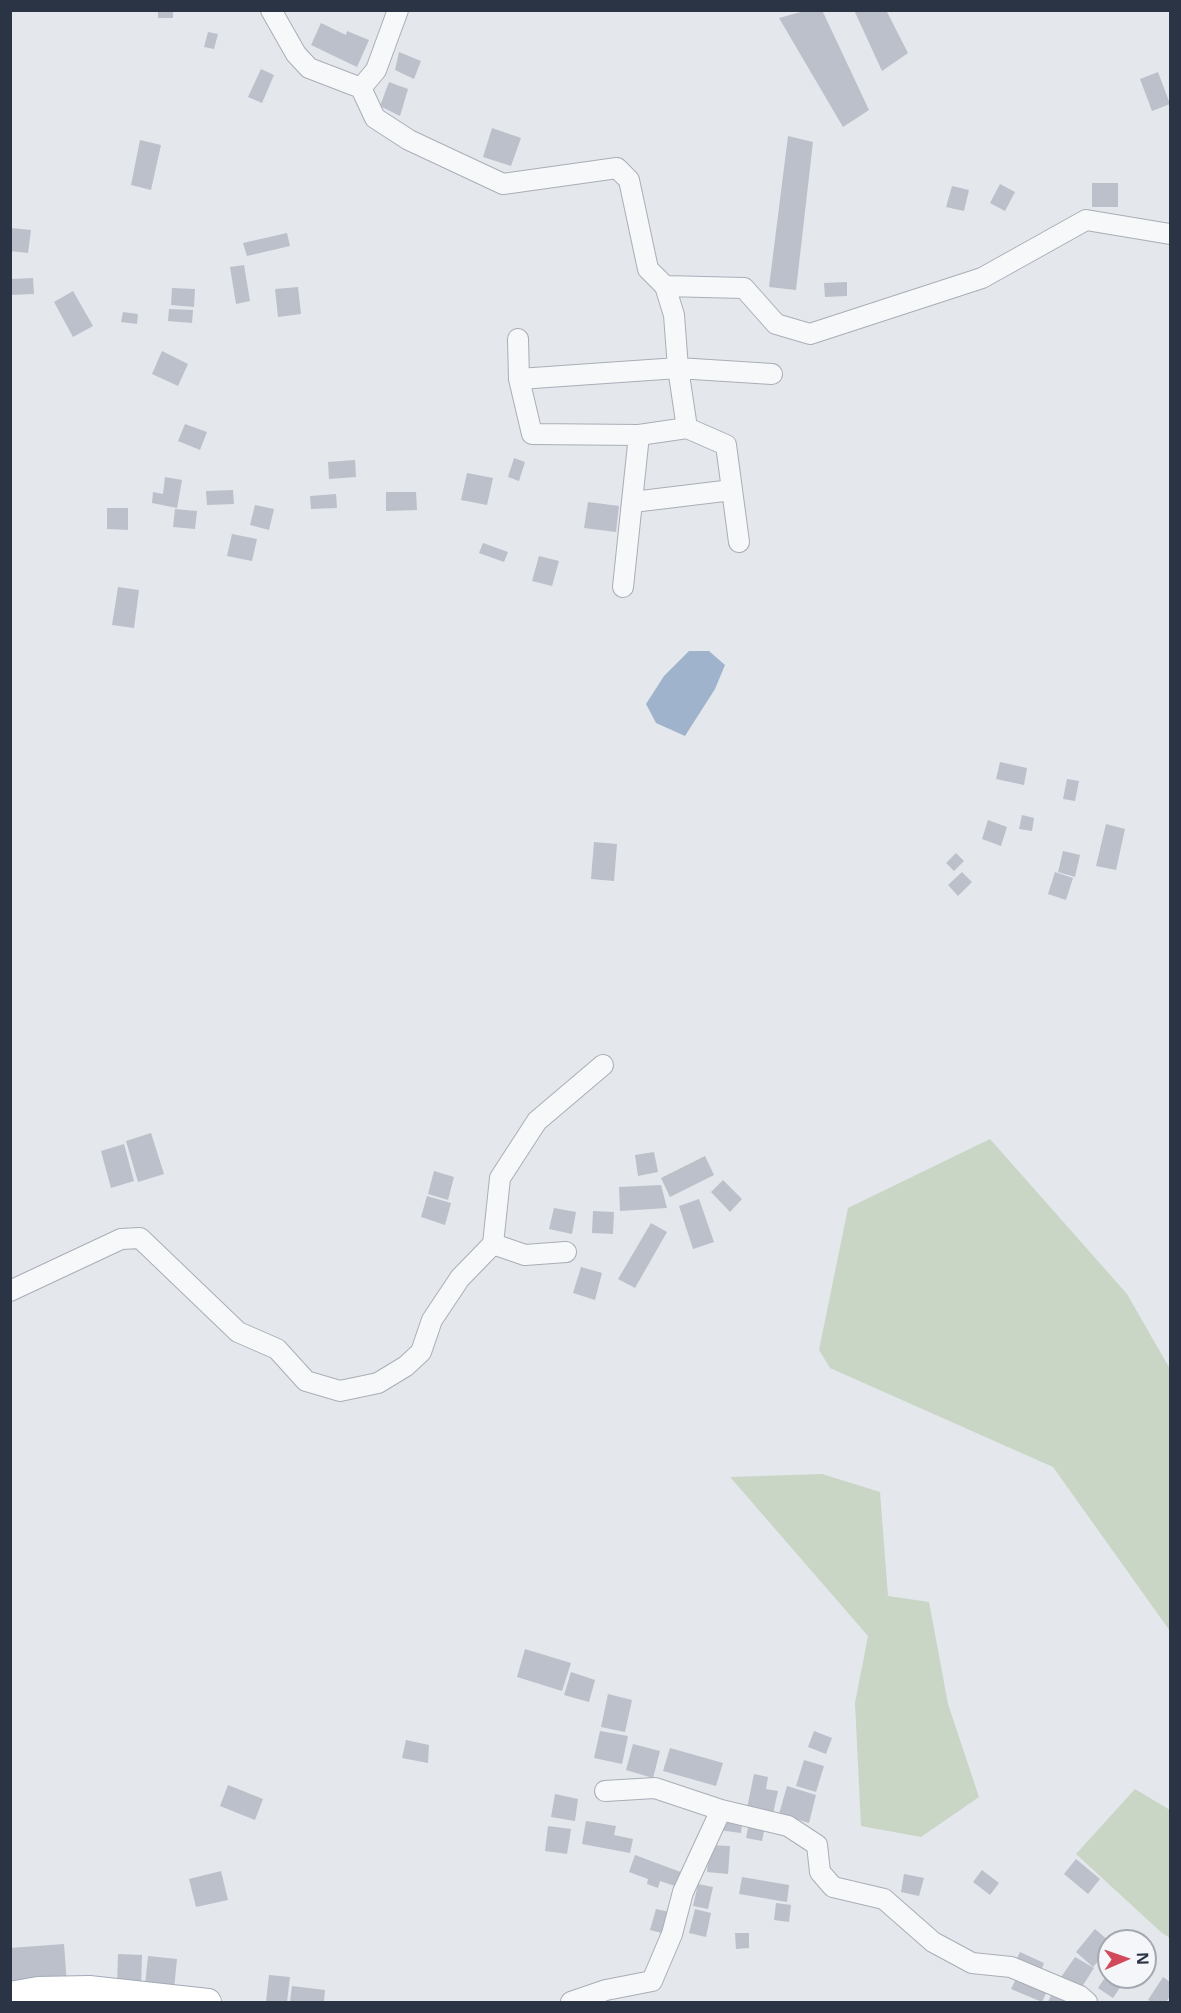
<!DOCTYPE html>
<style>
body{margin:0}
#map{position:relative;width:1181px;height:2013px;overflow:hidden;background:#e4e7ec;font-family:"Open Sans",sans-serif}
canvas{display:block}
.frame{position:absolute;inset:0;border:12px solid #2b3445;pointer-events:none}
.north{position:absolute;left:1097px;top:1929px;width:60px;height:60px;box-sizing:border-box;background:#f4f6f9;border:2px solid #a4a8b1;border-radius:50%;rotate:88deg;font-size:16px;font-weight:700;line-height:24px;text-align:center;color:#2b3445}
.north::after{content:'';display:block;margin:auto;width:21px;height:27px;background:#d1495b;clip-path:polygon(50% 0,100% 100%,50% 72%,0 100%)}
</style>
<div id="map">
<canvas width="1181" height="2013"></canvas>
<div class="frame"></div>
<div class="north">N</div>
</div>
<script>
const c = document.querySelector('canvas').getContext('2d');
c.lineJoin = 'round';
function fillPath(path, color) {
  c.fillStyle = color;
  c.fill(path, 'evenodd');
}
function shape(rows) {
  const path = new Path2D();
  for (const r of rows) {
    path.moveTo(r[0], r[1]);
    for (let i = 2; i < r.length; i += 2) path.lineTo(r[i], r[i + 1]);
  }
  return path;
}
function trace(path, color, width, dash) {
  c.strokeStyle = color;
  c.lineWidth = width;
  c.lineCap = dash ? 'butt' : 'round';
  c.setLineDash(dash || []);
  c.stroke(path);
}
const green = shape([
 [990,1139,1127,1294,1170,1369,1170,1631,1053,1467,830,1368,819,1350,848,1208],
 [822,1474,880,1492,888,1596,929,1602,948,1704,979,1797,921,1837,861,1826,855,1703,868,1636,730,1477],
 [1135,1789,1170,1810,1170,1938,1162,1933,1076,1854]
]);
const water = shape([
 [689,651,709,651,725,665,715,689,685,736,656,723,646,704,664,676]
]);
const building = shape([
 [158,10,173,10,173,18,158,18],
 [808,10,822,10,869,110,843,127,779,18],
 [854,10,886,10,908,53,882,71],
 [321,23,346,35,347,31,369,40,357,67,311,45],
 [208,32,218,34,214,49,204,47],
 [399,52,421,61,414,79,395,70],
 [261,69,274,75,262,103,248,97],
 [1158,72,1170,104,1152,111,1140,79],
 [389,82,408,89,400,116,380,106],
 [492,128,521,138,511,166,483,157],
 [788,136,813,142,796,290,769,287],
 [140,140,161,145,151,190,131,185],
 [1092,183,1118,183,1118,207,1092,207],
 [1000,184,1015,192,1005,211,990,203],
 [952,186,969,190,964,211,946,207],
 [11,228,31,230,28,253,10,251],
 [287,233,290,246,247,256,243,243],
 [244,265,250,301,236,304,230,267],
 [33,278,34,294,10,295,10,279],
 [847,282,847,296,825,297,824,283],
 [298,287,301,314,278,317,275,289],
 [172,288,195,289,194,307,171,305],
 [73,291,93,326,73,337,54,302],
 [169,309,193,310,192,323,168,321],
 [123,312,138,314,137,324,121,322],
 [162,351,188,364,178,386,152,374],
 [185,424,207,432,200,450,178,441],
 [514,458,525,462,519,481,508,477],
 [355,460,356,477,329,479,328,462],
 [467,473,493,478,487,505,461,500],
 [165,477,182,480,177,508,152,503,153,492,163,494],
 [233,490,234,504,207,505,206,491],
 [386,492,416,492,417,510,386,511],
 [336,494,337,508,311,509,310,496],
 [588,502,619,506,616,532,584,528],
 [255,505,274,509,269,530,250,525],
 [107,508,128,508,128,530,107,529],
 [175,509,197,511,195,529,173,527],
 [232,534,257,539,252,561,227,556],
 [483,543,508,552,504,562,479,553],
 [539,556,559,561,552,586,532,581],
 [118,587,139,590,134,628,112,625],
 [1000,762,1027,768,1024,785,996,779],
 [1067,779,1079,781,1075,801,1063,799],
 [1022,815,1034,818,1032,831,1019,829],
 [988,820,1007,827,1001,846,982,839],
 [1106,824,1125,829,1116,870,1096,866],
 [594,842,617,844,614,881,591,879],
 [1063,851,1080,855,1075,877,1058,872],
 [956,853,964,861,954,871,946,863],
 [962,872,972,882,958,896,948,885],
 [1055,872,1073,878,1066,900,1048,894],
 [151,1133,164,1174,138,1182,126,1141],
 [124,1144,134,1181,111,1188,101,1151],
 [654,1152,658,1172,638,1176,635,1155],
 [705,1156,714,1175,670,1197,661,1178],
 [434,1171,454,1177,448,1200,428,1194],
 [723,1180,742,1199,730,1212,711,1192],
 [661,1185,667,1208,620,1211,619,1187],
 [427,1196,451,1203,445,1225,421,1217],
 [699,1199,714,1242,693,1249,679,1206],
 [554,1208,576,1212,572,1234,549,1229],
 [593,1211,614,1212,613,1234,592,1233],
 [651,1223,667,1232,635,1288,618,1279],
 [581,1267,602,1273,595,1300,573,1293],
 [525,1649,571,1663,562,1691,517,1677],
 [571,1672,595,1680,589,1702,564,1695],
 [608,1694,632,1700,625,1732,601,1727],
 [600,1731,628,1736,622,1764,594,1758],
 [814,1731,832,1738,826,1754,808,1747],
 [406,1740,429,1745,428,1763,402,1758],
 [633,1744,660,1751,653,1778,626,1770],
 [670,1748,723,1763,716,1786,663,1771],
 [804,1760,824,1766,816,1792,796,1786],
 [754,1774,768,1777,766,1789,778,1791,773,1814,747,1808],
 [228,1785,263,1799,255,1820,220,1806],
 [787,1786,816,1795,809,1823,779,1814],
 [555,1794,578,1799,575,1821,551,1817],
 [721,1813,743,1816,741,1833,718,1830],
 [750,1818,766,1822,762,1841,746,1838],
 [586,1821,616,1826,614,1835,633,1839,630,1853,582,1844],
 [548,1826,571,1829,567,1854,545,1851],
 [709,1845,730,1846,728,1874,707,1872],
 [635,1855,686,1874,681,1888,660,1881,658,1888,647,1884,648,1879,629,1872],
 [1076,1859,1100,1879,1088,1894,1064,1874],
 [982,1870,999,1883,990,1895,973,1882],
 [221,1871,228,1900,196,1907,189,1879],
 [904,1874,924,1878,919,1896,901,1892],
 [742,1877,789,1885,787,1902,739,1894],
 [698,1884,713,1887,708,1909,693,1906],
 [776,1903,791,1905,789,1922,774,1920],
 [656,1909,674,1913,669,1935,650,1930],
 [695,1909,711,1913,706,1937,689,1933],
 [1095,1929,1109,1941,1109,1949,1093,1967,1076,1952],
 [735,1933,749,1933,749,1948,736,1949],
 [64,1944,67,1985,10,1989,10,1948],
 [1020,1952,1044,1963,1038,1978,1013,1966],
 [118,1954,142,1955,141,1987,117,1986],
 [148,1956,177,1959,174,1989,145,1986],
 [1075,1957,1094,1968,1078,1993,1059,1980],
 [1019,1973,1049,1987,1042,2002,1011,1989],
 [269,1975,290,1977,287,2002,266,2002],
 [1106,1976,1121,1986,1113,1998,1098,1988],
 [1163,1977,1170,1982,1170,1996,1166,2002,1152,2002,1148,2000],
 [292,1986,325,1990,324,2002,290,2002],
 [1054,1989,1084,2002,1048,2002]
]);
const minor = shape([
 [271,10,296,54,309,68,361,88,375,118,409,140,503,184,617,168,629,180,648,269,665,286,744,288,776,324,810,334,982,278,1086,220,1170,234],
 [361,88,376,70,398,10],
 [665,286,674,315,678,368,687,428],
 [518,339,519,379,532,434,639,435,687,428,726,445,739,542],
 [519,379,678,368,772,374],
 [633,502,732,490],
 [623,587,639,435],
 [493,1244,525,1255,566,1252],
 [10,1291,121,1239,140,1238,238,1332,277,1349,306,1381,340,1391,378,1383,406,1366,421,1352,432,1320,460,1278,493,1244,500,1178,537,1121,603,1065],
 [721,1810,788,1826,817,1845,820,1872,833,1887,884,1899,933,1942,972,1963,1011,1967,1080,1996,1087,2002],
 [571,2002,606,1990,652,1981,672,1934,683,1892,721,1810,655,1788,605,1791]
]);
const major = shape([
 [10,1995,38,1990,89,1989,208,2002]
]);
fillPath(green, '#c9d6c5');
fillPath(water, '#9fb4cc');
fillPath(building, '#bbc0ca');
trace(minor, '#a9aeb7', 22);
trace(major, '#a3abb8', 28);
trace(minor, '#f7f8fa', 20);
trace(major, '#fff', 26);
</script>
